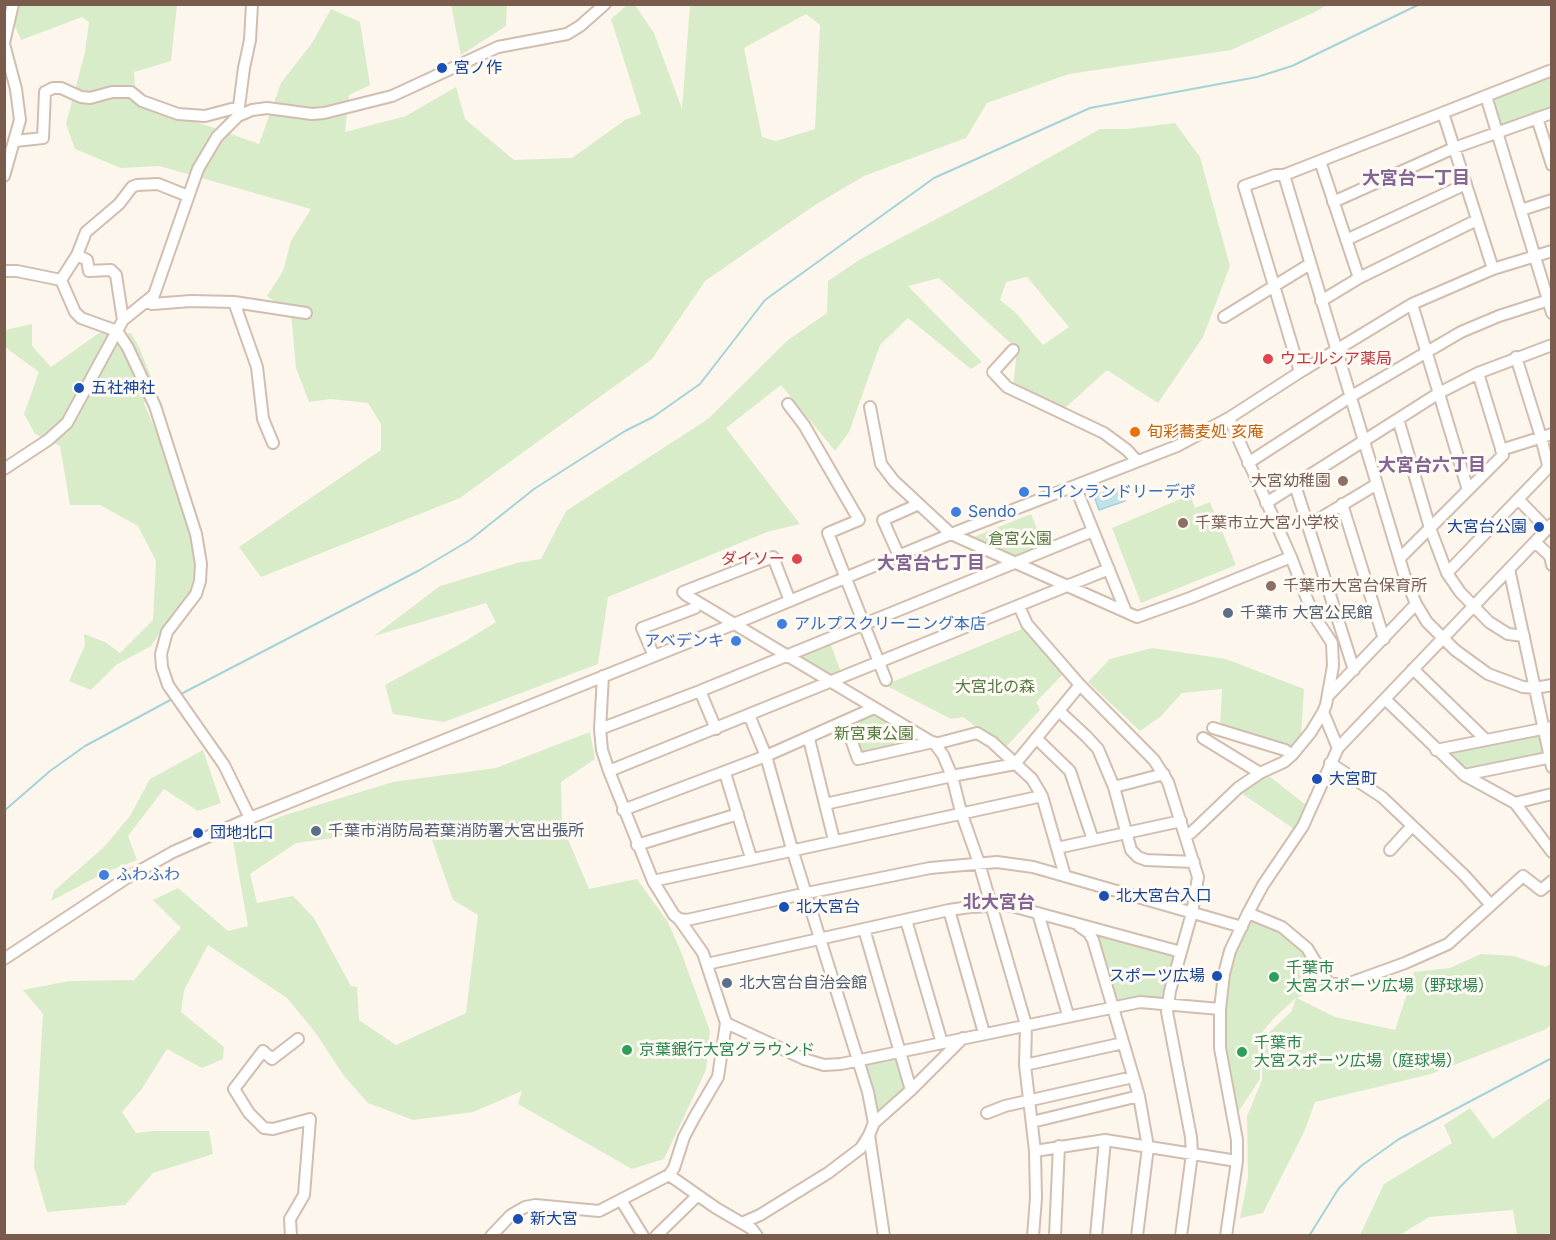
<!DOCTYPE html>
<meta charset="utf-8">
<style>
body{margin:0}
#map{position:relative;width:1556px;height:1240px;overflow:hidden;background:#fdf6ec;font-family:Inter,sans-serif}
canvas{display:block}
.frame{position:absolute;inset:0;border:6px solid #7a5c4d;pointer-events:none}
</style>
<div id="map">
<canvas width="1556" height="1240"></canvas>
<div class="frame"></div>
</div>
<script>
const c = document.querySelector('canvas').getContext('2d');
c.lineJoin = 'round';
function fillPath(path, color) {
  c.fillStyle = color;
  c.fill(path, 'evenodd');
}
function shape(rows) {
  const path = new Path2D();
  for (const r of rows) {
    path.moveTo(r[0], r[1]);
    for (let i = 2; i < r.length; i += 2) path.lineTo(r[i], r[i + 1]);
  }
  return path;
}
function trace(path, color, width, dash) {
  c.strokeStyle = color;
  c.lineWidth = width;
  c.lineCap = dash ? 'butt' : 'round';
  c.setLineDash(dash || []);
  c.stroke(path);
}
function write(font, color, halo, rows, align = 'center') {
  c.font = font + ' Inter,"Noto Sans JP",sans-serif';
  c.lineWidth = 6;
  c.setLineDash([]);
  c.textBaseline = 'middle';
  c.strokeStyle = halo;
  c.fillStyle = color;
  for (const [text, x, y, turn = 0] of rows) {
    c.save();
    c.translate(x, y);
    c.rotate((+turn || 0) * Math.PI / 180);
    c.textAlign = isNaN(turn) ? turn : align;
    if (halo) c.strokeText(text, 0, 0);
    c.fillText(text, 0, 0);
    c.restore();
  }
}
const green = shape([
 [11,5,177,5,171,61,134,72,135,88,146,104,259,144,281,83,312,43,331,9,360,22,370,85,349,95,345,132,406,116,456,87,465,119,514,160,572,158,625,120,641,114,611,19,627,5,635,5,654,33,682,109,690,5,1327,5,1315,12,1231,50,1069,74,987,103,966,138,864,176,815,205,705,281,652,359,460,498,261,577,239,547,381,450,381,424,368,403,331,399,309,402,296,368,291,313,267,296,283,271,291,241,311,209,159,166,121,168,75,149,66,124,85,52,89,22,82,17,21,40,9,13],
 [806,14,820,25,815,129,776,141,762,137,744,48],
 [451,5,507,5,506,26,461,55],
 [1551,73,1551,113,1500,128,1492,102,1495,95],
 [1175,123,1200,157,1230,266,1203,337,1158,403,1107,370,1063,410,1013,388,1017,349,939,278,908,286,982,362,971,369,908,318,880,345,849,432,835,451,781,385,726,428,800,524,767,532,608,597,598,664,444,722,393,714,385,685,464,642,496,622,486,603,374,636,440,586,517,563,541,559,566,511,708,419,788,340,827,313,828,281,859,260,995,188,1100,129,1127,129],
 [1027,277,1069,327,1043,345,1015,312,1000,300,1006,282],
 [32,324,32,346,51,367,99,333,131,333,139,347,155,387,144,403,173,471,197,560,191,589,151,646,116,665,91,690,69,681,85,645,84,634,105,642,120,653,153,620,156,561,138,526,100,505,70,505,60,446,35,434,24,414,39,372,5,347,5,330],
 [1190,495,1195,508,1210,502,1236,565,1141,603,1112,528],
 [1031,514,1045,549,1017,559,971,538],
 [1024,628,1064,673,1036,702,1040,710,1005,748,963,717,951,719,885,685],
 [829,640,842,675,833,679,796,657],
 [1152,648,1226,659,1304,689,1301,736,1287,751,1220,729,1222,689,1182,693,1160,717,1140,731,1088,682,1110,659],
 [875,713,922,740,860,756,849,727,851,723],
 [590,732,595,759,561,782,562,825,589,889,637,879,668,922,681,952,710,1031,706,1070,664,1159,632,1169,518,1104,522,1091,473,1112,413,1120,368,1103,344,1076,315,1032,287,998,208,945,184,990,181,1012,224,1047,223,1059,202,1068,167,1049,141,1090,122,1112,136,1133,153,1131,209,1131,213,1154,153,1173,125,1205,47,1212,34,1167,43,1014,23,990,69,981,134,980,181,928,153,900,178,888,228,931,248,926,232,836,285,815,393,782,496,768],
 [370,827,431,837,453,900,478,915,466,1013,396,1045,359,1020,357,987,351,986,314,918,293,896,257,903,250,874,296,843,333,838],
 [1538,732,1541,735,1544,752,1542,756,1467,772,1447,752],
 [203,750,221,803,198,811,164,789,128,836,137,860,106,872,51,901,54,891,104,847,130,816,150,779],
 [1265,773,1310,808,1297,831,1238,791],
 [1250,919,1277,931,1304,951,1314,968,1322,986,1297,998,1335,1017,1395,1030,1414,972,1450,968,1481,954,1514,956,1546,967,1551,963,1551,1025,1544,1030,1431,1074,1315,1102,1304,1132,1263,1213,1240,1218,1248,1178,1247,1116,1262,1080,1263,1038,1291,1012,1296,998,1274,1018,1259,1036,1260,1079,1237,1114,1226,1068,1223,1030,1230,967],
 [1095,931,1174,954,1176,956,1165,997,1116,1002],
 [896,1056,909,1089,875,1120,862,1064],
 [1551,1097,1551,1235,1517,1235,1513,1210,1429,1217,1400,1235,1360,1235,1384,1184,1452,1143,1444,1125,1470,1108,1493,1139]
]);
const water = shape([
 [1120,487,1125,501,1099,510,1094,496,1120,487]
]);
const stream = shape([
 [179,695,418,571,470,540,534,489,625,431,653,417,700,384,765,300,934,178,1090,108,1257,77,1292,66,1420,4],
 [4,811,50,771,85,746,174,698],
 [1309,1236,1339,1188,1361,1166,1399,1139,1552,1058]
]);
const minor = shape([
 [4,43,13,4],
 [4,44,16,89,20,120,4,176],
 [1486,96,1552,313],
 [1443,113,1493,269],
 [238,114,244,68,250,40,252,4],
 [1537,118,1552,165],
 [15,141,43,138,45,92,53,88,61,88,81,97,90,98,112,92,131,92,142,101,178,114,205,116,239,107],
 [1320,161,1359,278],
 [1284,175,1404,574,1416,604,1427,622,1455,650,1488,674,1523,687,1535,688,1552,685],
 [1333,202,1454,148,1552,113],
 [1521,210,1552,200],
 [1346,240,1466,184],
 [77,255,87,260,89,271,111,270,116,275,123,320],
 [4,271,17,271,61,280,75,312,81,318,117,331,128,348,155,406,196,534,201,564,200,581,196,594,167,632,161,654,162,667,168,685,224,765,250,818],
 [61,280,77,255,86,232,119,204,132,187,137,185,158,184,188,196],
 [1321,301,1359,278,1477,220],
 [147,302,152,304,191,301,234,302,306,313],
 [234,302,257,367,263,419,273,443],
 [1412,304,1468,490],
 [1224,317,1310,264],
 [1013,350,993,372,1007,387,1104,433,1127,450,1137,461],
 [1300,372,1244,186,1275,175,1284,175,1552,70],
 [788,404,804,425,859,520,828,533,886,680],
 [870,407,881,464,894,481,951,534,1137,617,1190,598,1291,557],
 [1398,419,1430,528,1447,573,1460,592,1489,622,1508,634,1524,636],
 [1501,450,1552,434],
 [1248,463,1350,397,1461,332,1499,316,1552,299],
 [4,469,48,440,67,423,123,320,154,295,198,169,217,137,238,116,252,110,267,108,312,114,324,113,392,96,498,47,567,34,580,26,605,4],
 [1295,485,1354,670],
 [1075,486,1126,612],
 [1518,499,1547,529],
 [1266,503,1439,393,1478,373,1552,345],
 [1342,504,1384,639],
 [1309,525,1377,484],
 [1535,542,1550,556,1552,565],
 [899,556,883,520,919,504],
 [1400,558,1503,455,1478,373],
 [1509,569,1552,767],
 [1447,573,1546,470,1548,465,1541,437,1516,357],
 [790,601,773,557,683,592,686,595,935,744,943,755,952,776,961,812,979,863,1026,1025,1025,1065,1035,1151,1036,1198,1033,1236],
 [1019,606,1027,624,1080,685],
 [654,656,642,628,695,608,697,602],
 [1413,669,1486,740],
 [700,691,716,729],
 [1328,696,1416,604],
 [1385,699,1464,775,1515,803,1552,852],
 [1060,712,1086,736,1098,749,1114,787,1131,850,1138,857,1146,860,1194,862],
 [1323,712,1338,748],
 [749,715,766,756,792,849,868,1092,874,1123,869,1135,884,1236],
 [845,722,858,759,933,742],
 [1213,728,1285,750,1292,755],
 [600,729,700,691,1093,531],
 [1203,738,1260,773],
 [809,739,825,804,952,776,1015,764,1080,685,1154,760,1168,782,1198,877,1192,913,1170,991,1167,1012,1191,1137,1192,1154,1181,1236],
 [1037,739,1070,771,1093,840],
 [935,744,977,733,992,742,1032,779,1042,796,1065,876],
 [1436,750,1552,727],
 [1330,763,1382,797,1464,875,1491,905],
 [609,771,1109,569],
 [725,773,751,858],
 [1464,775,1552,757],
 [1114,787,1164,774],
 [1515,803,1552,794],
 [825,804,834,840],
 [623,810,766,756,874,708],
 [1186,836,1192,832,1238,788,1260,773,1284,762,1292,755,1311,732,1323,712,1326,705,1333,666,1332,643,1315,617,1307,599,1291,557,1229,418],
 [637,845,738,814],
 [1057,848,1181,821],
 [1390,850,1412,826],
 [653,881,1042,796],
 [949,910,984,1033],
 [1038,913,1068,1015],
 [1248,913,1282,927,1307,948,1329,984,1347,984,1405,963,1448,944,1523,876,1541,890,1552,881],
 [679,919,687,920,807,893,930,868,997,862,1033,867,1242,927],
 [906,920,942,1043],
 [1079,926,1089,933,1093,940,1139,1096,1148,1147,1137,1236],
 [864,929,911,1090],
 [4,959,125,879,173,852,250,818,734,624,951,534,1177,446,1229,418,1300,372,1412,304,1493,269,1552,251],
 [707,964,949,910,970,907,1008,905,1181,952],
 [726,1023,804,1059,824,1065,841,1064,1140,1002,1220,1009],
 [1025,1065,1123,1043],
 [987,1113,1005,1106,1133,1077],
 [1032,1122,1139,1096],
 [874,1123,911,1090,963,1038],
 [1035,1151,1105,1140,1237,1161],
 [669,1175,716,1208,752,1229,757,1236],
 [621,1200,643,1236],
 [742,1223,760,1215,828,1173,861,1148,869,1135],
 [291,1236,290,1219,304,1195,310,1119,273,1129,264,1128,249,1113,234,1089,263,1051,272,1059,298,1039],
 [491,1236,511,1215,525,1207,535,1205,599,1211,669,1175,674,1168,684,1137,694,1118,718,1077,726,1023,703,953,679,919,674,915,653,881,609,771,602,750,600,729,603,676],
 [656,1236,697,1196],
 [1055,1236,1059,1146],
 [1096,1236,1105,1140],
 [1226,1236,1237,1161,1237,1140,1220,1048,1220,1009,1224,974,1230,951,1248,913,1263,885,1303,826,1338,748,1552,524]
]);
const markers = [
 [442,68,6,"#1a4fb4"],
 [1268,359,6,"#e0444e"],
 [79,388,6,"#1a4fb4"],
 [1135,432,6,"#e8710a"],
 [1343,481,6,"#8d6e63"],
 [1024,492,6,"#3f7fe0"],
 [956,512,6,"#3f7fe0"],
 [1183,523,6,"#8d6e63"],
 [1539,527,6,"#1a4fb4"],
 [797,559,6,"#e0444e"],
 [1271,586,6,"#8d6e63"],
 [1228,613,6,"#5c6f8a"],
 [782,624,6,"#3f7fe0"],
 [736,641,6,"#3f7fe0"],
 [1317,779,6,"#1a4fb4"],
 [316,831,6,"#5c6f8a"],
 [198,833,6,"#1a4fb4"],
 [104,875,6,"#3f7fe0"],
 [1104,896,6,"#1a4fb4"],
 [784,907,6,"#1a4fb4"],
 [1217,976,6,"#1a4fb4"],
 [1274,977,6,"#2e9e5b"],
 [727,983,6,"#5c6f8a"],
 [627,1050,6,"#2e9e5b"],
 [1242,1052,6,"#2e9e5b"],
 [518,1219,6,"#1a4fb4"]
];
const transitNames = [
 ["宮ノ作",454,68],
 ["五社神社",91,388],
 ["大宮台公園",1527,527,"right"],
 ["大宮町",1329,779],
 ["団地北口",210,833],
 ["北大宮台入口",1116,896],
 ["北大宮台",796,907],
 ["スポーツ広場",1205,976,"right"],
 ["新大宮",530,1219]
];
const healthNames = [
 ["ウエルシア薬局",1280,359],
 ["ダイソー",785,559,"right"]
];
const foodNames = [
 ["旬彩蕎麦処 亥庵",1147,432]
];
const educationNames = [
 ["大宮幼稚園",1331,481,"right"],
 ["千葉市立大宮小学校",1195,523],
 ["千葉市大宮台保育所",1283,586]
];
const shopNames = [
 ["コインランドリーデポ",1036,492],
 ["Sendo",968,512],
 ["アルプスクリーニング本店",794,624],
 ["アベデンキ",724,641,"right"],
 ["ふわふわ",116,875]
];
const parkNames = [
 ["倉宮公園",1020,539],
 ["大宮北の森",995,687],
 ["新宮東公園",874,734]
];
const serviceNames = [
 ["千葉市 大宮公民館",1240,613],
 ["千葉市消防局若葉消防署大宮出張所",328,831],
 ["北大宮台自治会館",739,983]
];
const leisureNames = [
 ["千葉市",1286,968],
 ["大宮スポーツ広場（野球場）",1286,986],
 ["千葉市",1254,1043],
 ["大宮スポーツ広場（庭球場）",1254,1061],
 ["京葉銀行大宮グラウンド",639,1050]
];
const neighbourhoodNames = [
 ["大宮台一丁目",1416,179],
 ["大宮台六丁目",1432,466],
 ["大宮台七丁目",931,564],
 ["北大宮台",999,903]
];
fillPath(green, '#d8ecc9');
fillPath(water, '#bfe3e8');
trace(water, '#a5d3da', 1.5);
trace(stream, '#a5d3da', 2);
trace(minor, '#d1beb0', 14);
trace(minor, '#fff', 10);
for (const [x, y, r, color] of markers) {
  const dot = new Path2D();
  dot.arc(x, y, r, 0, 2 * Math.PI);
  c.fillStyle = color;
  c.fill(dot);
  trace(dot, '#fffaf3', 2);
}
write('16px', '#164399', '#fffaf3', transitNames, 'left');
write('16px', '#be3a42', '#fffaf3', healthNames, 'left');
write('16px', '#c56008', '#fffaf3', foodNames, 'left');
write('16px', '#785e54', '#fffaf3', educationNames, 'left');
write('16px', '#366cbe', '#fffaf3', shopNames, 'left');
write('16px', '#537a41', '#fffaf3', parkNames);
write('16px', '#4e5e75', '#fffaf3', serviceNames, 'left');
write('16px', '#27864d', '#fffaf3', leisureNames, 'left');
write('bold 18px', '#846695', '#fffaf3', neighbourhoodNames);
</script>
